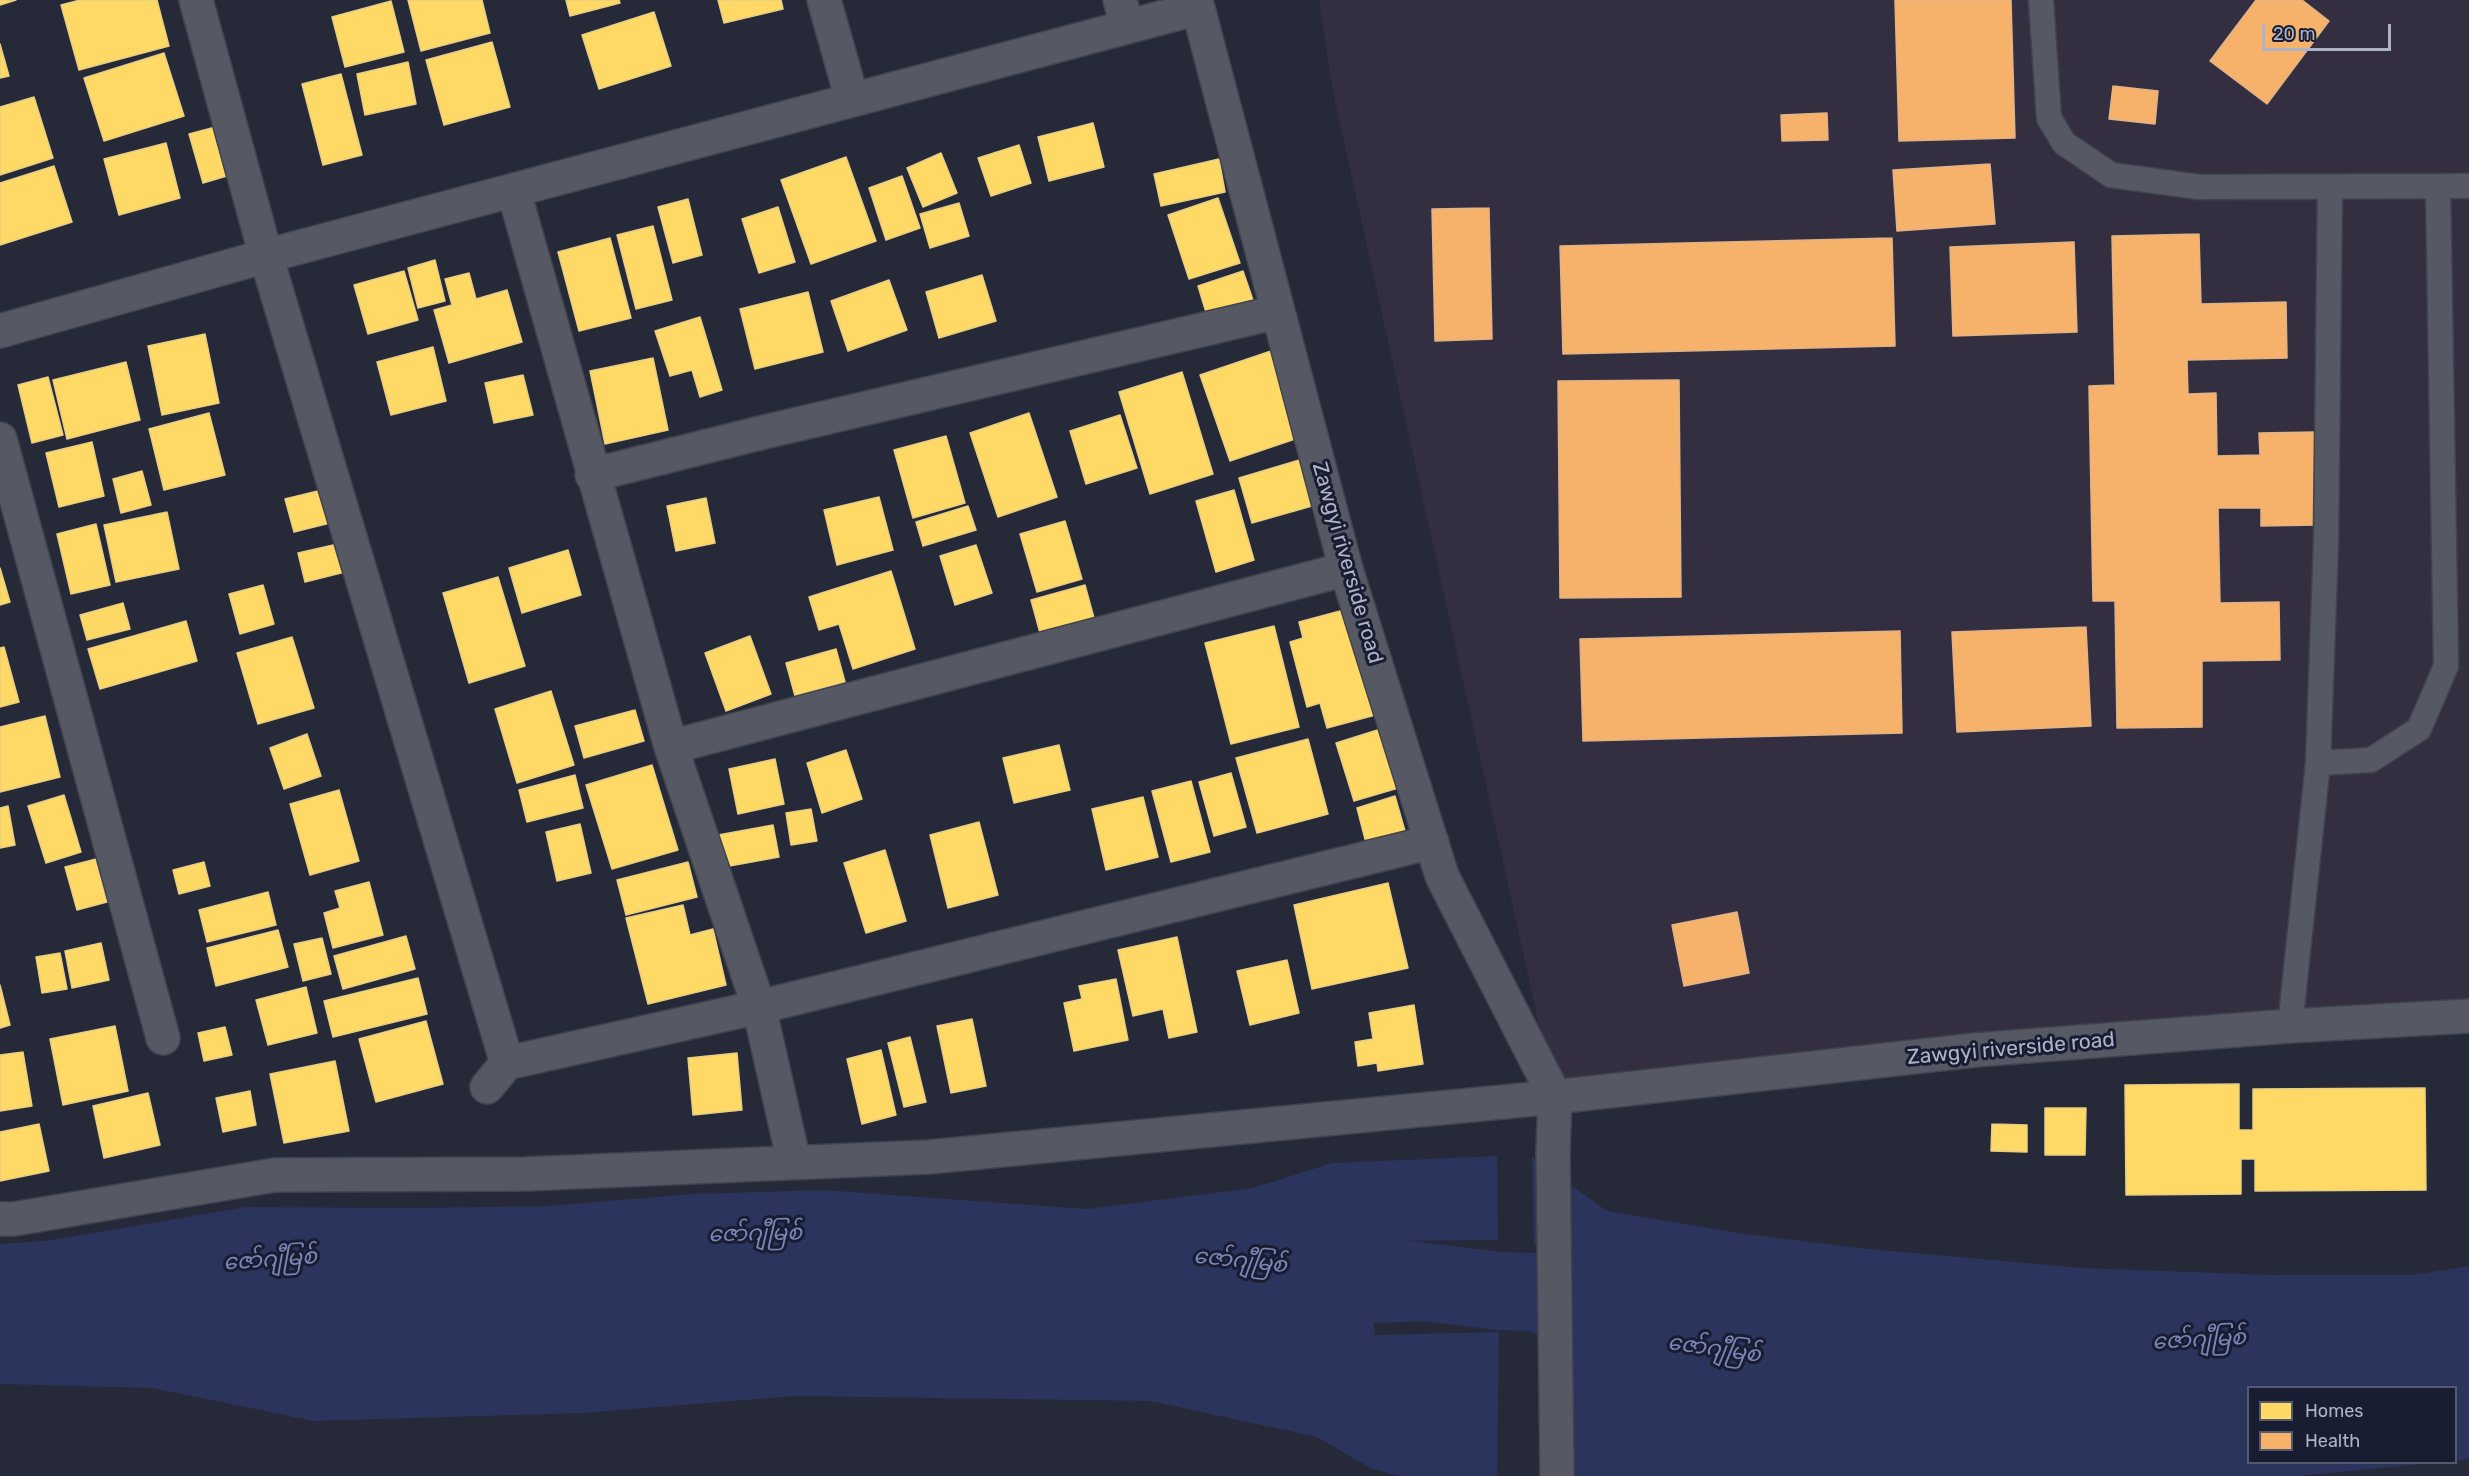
<!DOCTYPE html>
<meta charset="utf-8">
<style>
body{margin:0}
#map{position:relative;width:2469px;height:1476px;overflow:hidden;background:#262937;font-family:Rubik,sans-serif}
canvas{display:block}
.legend{position:absolute;left:2247px;top:1386px;width:210px;height:78px;box-sizing:border-box;background:#191d32;border:2px solid #55596e;margin:0;padding:8px 10px;list-style:none;font-size:18px;color:#afb3c9}
.legend li{display:flex;align-items:center;gap:12px;height:30px}
.legend b{width:30px;border:2px solid #55596e}
.scale{position:absolute;left:2262px;top:24px;width:129px;height:27px;box-sizing:border-box;border:3px solid #afb3c9;border-top:0;padding-left:8px;font-size:18px;line-height:21px;white-space:nowrap;color:#afb3c9;-webkit-text-stroke:4px #191d32;paint-order:stroke}
</style>
<div id="map">
<canvas width="2469" height="1476"></canvas>
<ul class="legend">
<li><b style="height:16px;background:#ffd966"></b>Homes</li>
<li><b style="height:16px;background:#f6b26b"></b>Health</li>
</ul>
<div class="scale">20 m</div>
</div>
<script>
const c = document.querySelector('canvas').getContext('2d');
c.lineJoin = 'round';
function fillPath(path, color) {
  c.fillStyle = color;
  c.fill(path, 'evenodd');
}
function shape(rows) {
  const path = new Path2D();
  for (const r of rows) {
    path.moveTo(r[0], r[1]);
    for (let i = 2; i < r.length; i += 2) path.lineTo(r[i], r[i + 1]);
  }
  return path;
}
function trace(path, color, width, dash) {
  c.strokeStyle = color;
  c.lineWidth = width;
  c.lineCap = dash ? 'butt' : 'round';
  c.setLineDash(dash || []);
  c.stroke(path);
}
function write(font, color, halo, rows, align = 'center') {
  c.font = font + ' Rubik,"Noto Sans Myanmar",sans-serif';
  c.lineWidth = 6;
  c.setLineDash([]);
  c.textBaseline = 'middle';
  c.strokeStyle = halo;
  c.fillStyle = color;
  for (const [text, x, y, turn = 0] of rows) {
    c.save();
    c.translate(x, y);
    c.rotate((+turn || 0) * Math.PI / 180);
    c.textAlign = isNaN(turn) ? turn : align;
    if (halo) c.strokeText(text, 0, 0);
    c.fillText(text, 0, 0);
    c.restore();
  }
}
const medical = shape([
 [1319,0,2469,0,2469,1012,1555,1097,1333,92]
]);
const water = shape([
 [1497,1156,1498,1240,1378,1241,1377,1253,1498,1253,1499,1319,1374,1323,1375,1335,1499,1332,1497,1476,1401,1476,1372,1469,1317,1437,1150,1401,795,1396,583,1413,314,1421,152,1388,0,1384,0,1244,45,1241,246,1207,415,1208,547,1206,693,1194,823,1190,1087,1209,1253,1188,1332,1163],
 [1532,1157,1607,1211,1738,1233,1859,1248,2082,1268,2273,1275,2413,1275,2469,1266,2469,1459,2456,1460,2456,1388,2248,1388,2248,1462,2434,1463,2297,1476,1540,1476,1537,1337,1565,1336,1565,1323,1536,1324,1535,1257,1564,1256,1564,1245,1534,1245]
]);
const homes = shape([
 [0,0,16,0,0,5,0,0],
 [80,0,157,0,169,46,79,70,61,5,80,0],
 [408,0,482,0,490,33,421,51,408,0],
 [566,0,619,0,620,3,570,16,566,0],
 [718,0,781,0,783,9,724,23,718,0],
 [391,1,404,52,345,67,332,17,391,1],
 [654,12,671,66,599,89,582,35,654,12],
 [492,42,510,107,444,125,426,60,492,42],
 [0,44,9,76,0,78,0,44],
 [164,53,184,116,104,141,84,78,164,53],
 [408,62,416,104,365,115,357,74,408,62],
 [341,74,362,155,323,165,302,84,341,74],
 [34,97,53,158,0,175,0,107,34,97],
 [1093,123,1104,167,1049,181,1038,137,1093,123],
 [223,125,237,173,203,183,189,134,223,125],
 [166,143,180,198,119,215,104,159,166,143],
 [1019,145,1031,183,991,196,978,158,1019,145],
 [941,153,957,193,923,207,907,168,941,153],
 [846,157,876,241,811,264,781,180,846,157],
 [1219,159,1225,192,1161,206,1154,174,1219,159],
 [54,166,72,222,0,245,0,183,54,166],
 [902,176,920,228,886,240,869,188,902,176],
 [1218,198,1240,263,1189,279,1168,215,1218,198],
 [688,199,702,255,673,263,658,207,688,199],
 [959,203,969,236,930,248,920,214,959,203],
 [778,207,795,262,759,273,742,219,778,207],
 [653,226,672,300,636,309,617,235,653,226],
 [610,238,631,318,579,331,558,252,610,238],
 [435,260,445,301,418,308,408,268,435,260],
 [404,271,418,320,368,334,354,285,404,271],
 [1243,271,1254,303,1208,319,1198,286,1243,271],
 [469,273,476,299,507,290,522,342,449,363,434,310,452,305,445,279,469,273],
 [982,275,996,321,939,338,926,292,982,275],
 [889,280,907,330,848,351,831,301,889,280],
 [808,292,823,352,755,369,740,309,808,292],
 [700,317,722,390,700,397,692,370,670,376,655,331,700,317],
 [205,334,219,403,162,415,148,346,205,334],
 [433,347,446,401,391,415,377,362,433,347],
 [1271,351,1301,437,1230,461,1200,375,1271,351],
 [653,358,668,430,605,444,590,371,653,358],
 [126,362,140,420,67,439,53,380,126,362],
 [1182,372,1213,474,1150,494,1119,392,1182,372],
 [523,375,533,415,494,423,485,383,523,375],
 [48,377,63,435,32,443,18,385,48,377],
 [209,413,225,475,164,490,149,429,209,413],
 [1029,413,1057,497,998,517,970,433,1029,413],
 [1120,415,1137,468,1086,484,1070,431,1120,415],
 [946,436,965,503,913,518,894,450,946,436],
 [92,442,104,496,59,507,46,453,92,442],
 [1306,458,1319,504,1252,523,1239,478,1306,458],
 [142,471,151,505,121,513,113,479,142,471],
 [330,488,338,521,294,532,285,499,330,488],
 [1234,490,1254,560,1216,572,1196,501,1234,490],
 [879,497,893,550,837,565,824,510,879,497],
 [706,498,715,543,676,551,667,506,706,498],
 [968,506,976,530,923,546,916,522,968,506],
 [167,512,179,569,116,582,104,525,167,512],
 [1065,521,1082,579,1037,592,1020,534,1065,521],
 [96,524,110,585,71,594,57,534,96,524],
 [342,543,349,571,305,582,298,553,342,543],
 [976,545,992,593,955,605,940,556,976,545],
 [568,550,581,595,522,613,509,568,568,550],
 [0,568,10,602,0,605,0,568],
 [891,571,915,649,853,669,839,624,819,630,809,597,891,571],
 [498,577,525,666,469,683,443,593,498,577],
 [263,585,274,624,240,634,229,594,263,585],
 [1085,585,1094,618,1040,633,1031,600,1085,585],
 [123,603,130,629,87,640,80,615,123,603],
 [1355,607,1383,713,1327,728,1320,703,1307,707,1290,642,1303,638,1299,622,1355,607],
 [186,621,197,661,100,689,88,649,186,621],
 [1274,626,1299,727,1231,744,1205,643,1274,626],
 [750,636,771,694,726,711,705,653,750,636],
 [292,637,314,708,258,724,237,653,292,637],
 [4,647,19,702,0,707,0,648,4,647],
 [836,649,845,682,795,696,786,663,836,649],
 [551,691,574,765,517,783,495,709,551,691],
 [635,710,644,741,584,758,575,726,635,710],
 [45,716,60,777,0,792,0,727,45,716],
 [1387,727,1405,786,1354,801,1336,743,1387,727],
 [307,734,321,776,284,789,270,748,307,734],
 [1308,739,1328,814,1257,833,1236,758,1308,739],
 [1059,745,1070,790,1014,803,1003,758,1059,745],
 [846,750,862,799,822,813,807,763,846,750],
 [775,759,784,804,738,814,729,769,775,759],
 [652,765,678,850,612,869,586,785,652,765],
 [1231,773,1246,827,1214,836,1199,782,1231,773],
 [575,775,583,808,527,822,519,790,575,775],
 [1191,781,1210,852,1171,862,1152,791,1191,781],
 [339,790,359,861,310,875,290,804,339,790],
 [64,795,81,852,46,863,28,806,64,795],
 [1395,796,1405,831,1366,843,1357,808,1395,796],
 [1143,797,1158,857,1106,870,1092,809,1143,797],
 [8,806,15,845,0,848,0,808,8,806],
 [811,809,817,841,791,845,786,813,811,809],
 [979,822,998,895,948,908,930,835,979,822],
 [580,824,591,873,557,881,546,832,580,824],
 [773,825,779,857,724,867,718,835,773,825],
 [885,850,906,921,866,933,844,863,885,850],
 [96,859,107,902,77,910,65,867,96,859],
 [204,862,210,886,179,894,173,870,204,862],
 [688,862,697,897,626,915,617,880,688,862],
 [369,882,383,935,333,948,324,913,340,908,335,891,369,882],
 [1388,883,1408,968,1312,989,1294,905,1388,883],
 [268,892,276,925,207,942,199,910,268,892],
 [683,905,690,935,713,929,726,985,648,1004,626,918,683,905],
 [278,930,288,967,216,986,207,948,278,930],
 [406,936,415,969,343,989,334,956,406,936],
 [1177,937,1197,1032,1169,1038,1163,1009,1133,1016,1118,950,1177,937],
 [322,938,331,974,303,981,294,944,322,938],
 [101,943,109,980,72,988,65,951,101,943],
 [60,953,67,989,42,993,36,957,60,953],
 [1287,960,1299,1013,1250,1025,1237,971,1287,960],
 [418,978,427,1014,333,1037,324,1001,418,978],
 [1116,979,1128,1040,1074,1051,1064,1003,1082,999,1079,986,1116,979],
 [0,985,10,1025,0,1028,0,985],
 [306,987,317,1033,268,1045,256,1000,306,987],
 [1414,1005,1423,1064,1378,1071,1377,1063,1358,1066,1355,1042,1373,1039,1369,1013,1414,1005],
 [972,1019,986,1086,951,1093,937,1026,972,1019],
 [426,1021,443,1084,376,1102,359,1039,426,1021],
 [115,1026,128,1091,63,1105,50,1039,115,1026],
 [225,1027,232,1055,204,1061,198,1033,225,1027],
 [910,1037,926,1102,904,1107,888,1043,910,1037],
 [881,1050,896,1115,862,1124,847,1059,881,1050],
 [23,1052,32,1106,0,1111,0,1055,23,1052],
 [737,1053,742,1110,693,1115,688,1058,737,1053],
 [335,1061,349,1131,284,1143,270,1074,335,1061],
 [2239,1084,2239,1130,2253,1130,2253,1089,2425,1088,2426,1190,2255,1191,2255,1159,2241,1159,2241,1194,2126,1195,2125,1085,2239,1084],
 [250,1091,256,1125,223,1132,216,1098,250,1091],
 [148,1093,160,1145,104,1158,93,1106,148,1093],
 [2045,1108,2086,1108,2085,1155,2045,1155,2045,1108],
 [39,1124,49,1171,0,1181,0,1132,39,1124],
 [1992,1124,2027,1125,2027,1152,1991,1151,1992,1124]
]);
const health = shape([
 [1895,0,2011,0,2015,138,1899,141,1895,0],
 [2256,0,2302,0,2329,21,2267,104,2210,61,2256,0],
 [2113,86,2158,91,2155,124,2109,119,2113,86],
 [1827,113,1828,140,1782,141,1781,115,1827,113],
 [1990,164,1995,224,1897,231,1893,170,1990,164],
 [1489,208,1492,339,1435,341,1432,209,1489,208],
 [2199,234,2201,304,2286,302,2287,358,2187,360,2188,394,2216,393,2217,456,2260,455,2259,433,2316,432,2317,525,2261,526,2261,508,2218,508,2220,603,2279,602,2280,660,2202,661,2202,727,2117,728,2115,601,2093,601,2089,386,2115,385,2112,236,2199,234],
 [1892,238,1895,346,1563,354,1560,246,1892,238],
 [2074,242,2077,332,1953,336,1950,247,2074,242],
 [1679,380,1681,597,1560,598,1558,381,1679,380],
 [2086,627,2091,726,1957,732,1952,632,2086,627],
 [1900,631,1902,733,1583,741,1580,639,1900,631],
 [1737,912,1749,973,1684,986,1672,925,1737,912]
]);
const river = shape([
 [1392,1278,1499,1291,1536,1292,1635,1332]
]);
const lane = shape([
 [2041,0,2049,118,2064,143,2111,175,2199,187,2469,186],
 [2318,763,2371,760,2419,729,2446,666,2438,187],
 [2290,1026,2318,763,2326,542,2330,187]
]);
const street = shape([
 [196,0,266,256,507,1063,487,1087],
 [824,0,852,99],
 [1120,0,1127,26],
 [514,192,671,747,759,1007,794,1162],
 [0,331,266,256,1198,8,1346,569,1442,876,1555,1097,1975,1050,2290,1026,2469,1016],
 [0,439,163,1038],
 [592,475,760,433,1278,312],
 [671,747,1346,569],
 [507,1063,759,1007,1432,842],
 [0,1219,14,1219,275,1175,525,1174,929,1157,1555,1097,1553,1152,1557,1476]
]);
const streetNames = [
 ["Zawgyi riverside road",1347,563,74],
 ["Zawgyi riverside road",2011,1049,-5]
];
const waterNames = [
 ["ဇော်ဂျီမြစ်",755,1234,-1],
 ["ဇော်ဂျီမြစ်",270,1260,-4],
 ["ဇော်ဂျီမြစ်",1240,1261,6],
 ["ဇော်ဂျီမြစ်",2199,1340,-3],
 ["ဇော်ဂျီမြစ်",1714,1349,8]
];
fillPath(medical, '#342f40');
fillPath(water, '#2b345c');
fillPath(homes, '#ffd966');
trace(homes, '#e7ce84', 1.5);
fillPath(health, '#f6b26b');
trace(health, '#e1b287', 1.5);
trace(river, '#2b345c', 78);
trace(lane, '#41434e', 27);
trace(street, '#41434e', 36);
trace(lane, '#565964', 24);
trace(street, '#565964', 33);
write('21px', '#afb3c9', '#191d32', streetNames);
write('italic 22px', '#7b86b8', '#191d32', waterNames);
</script>
